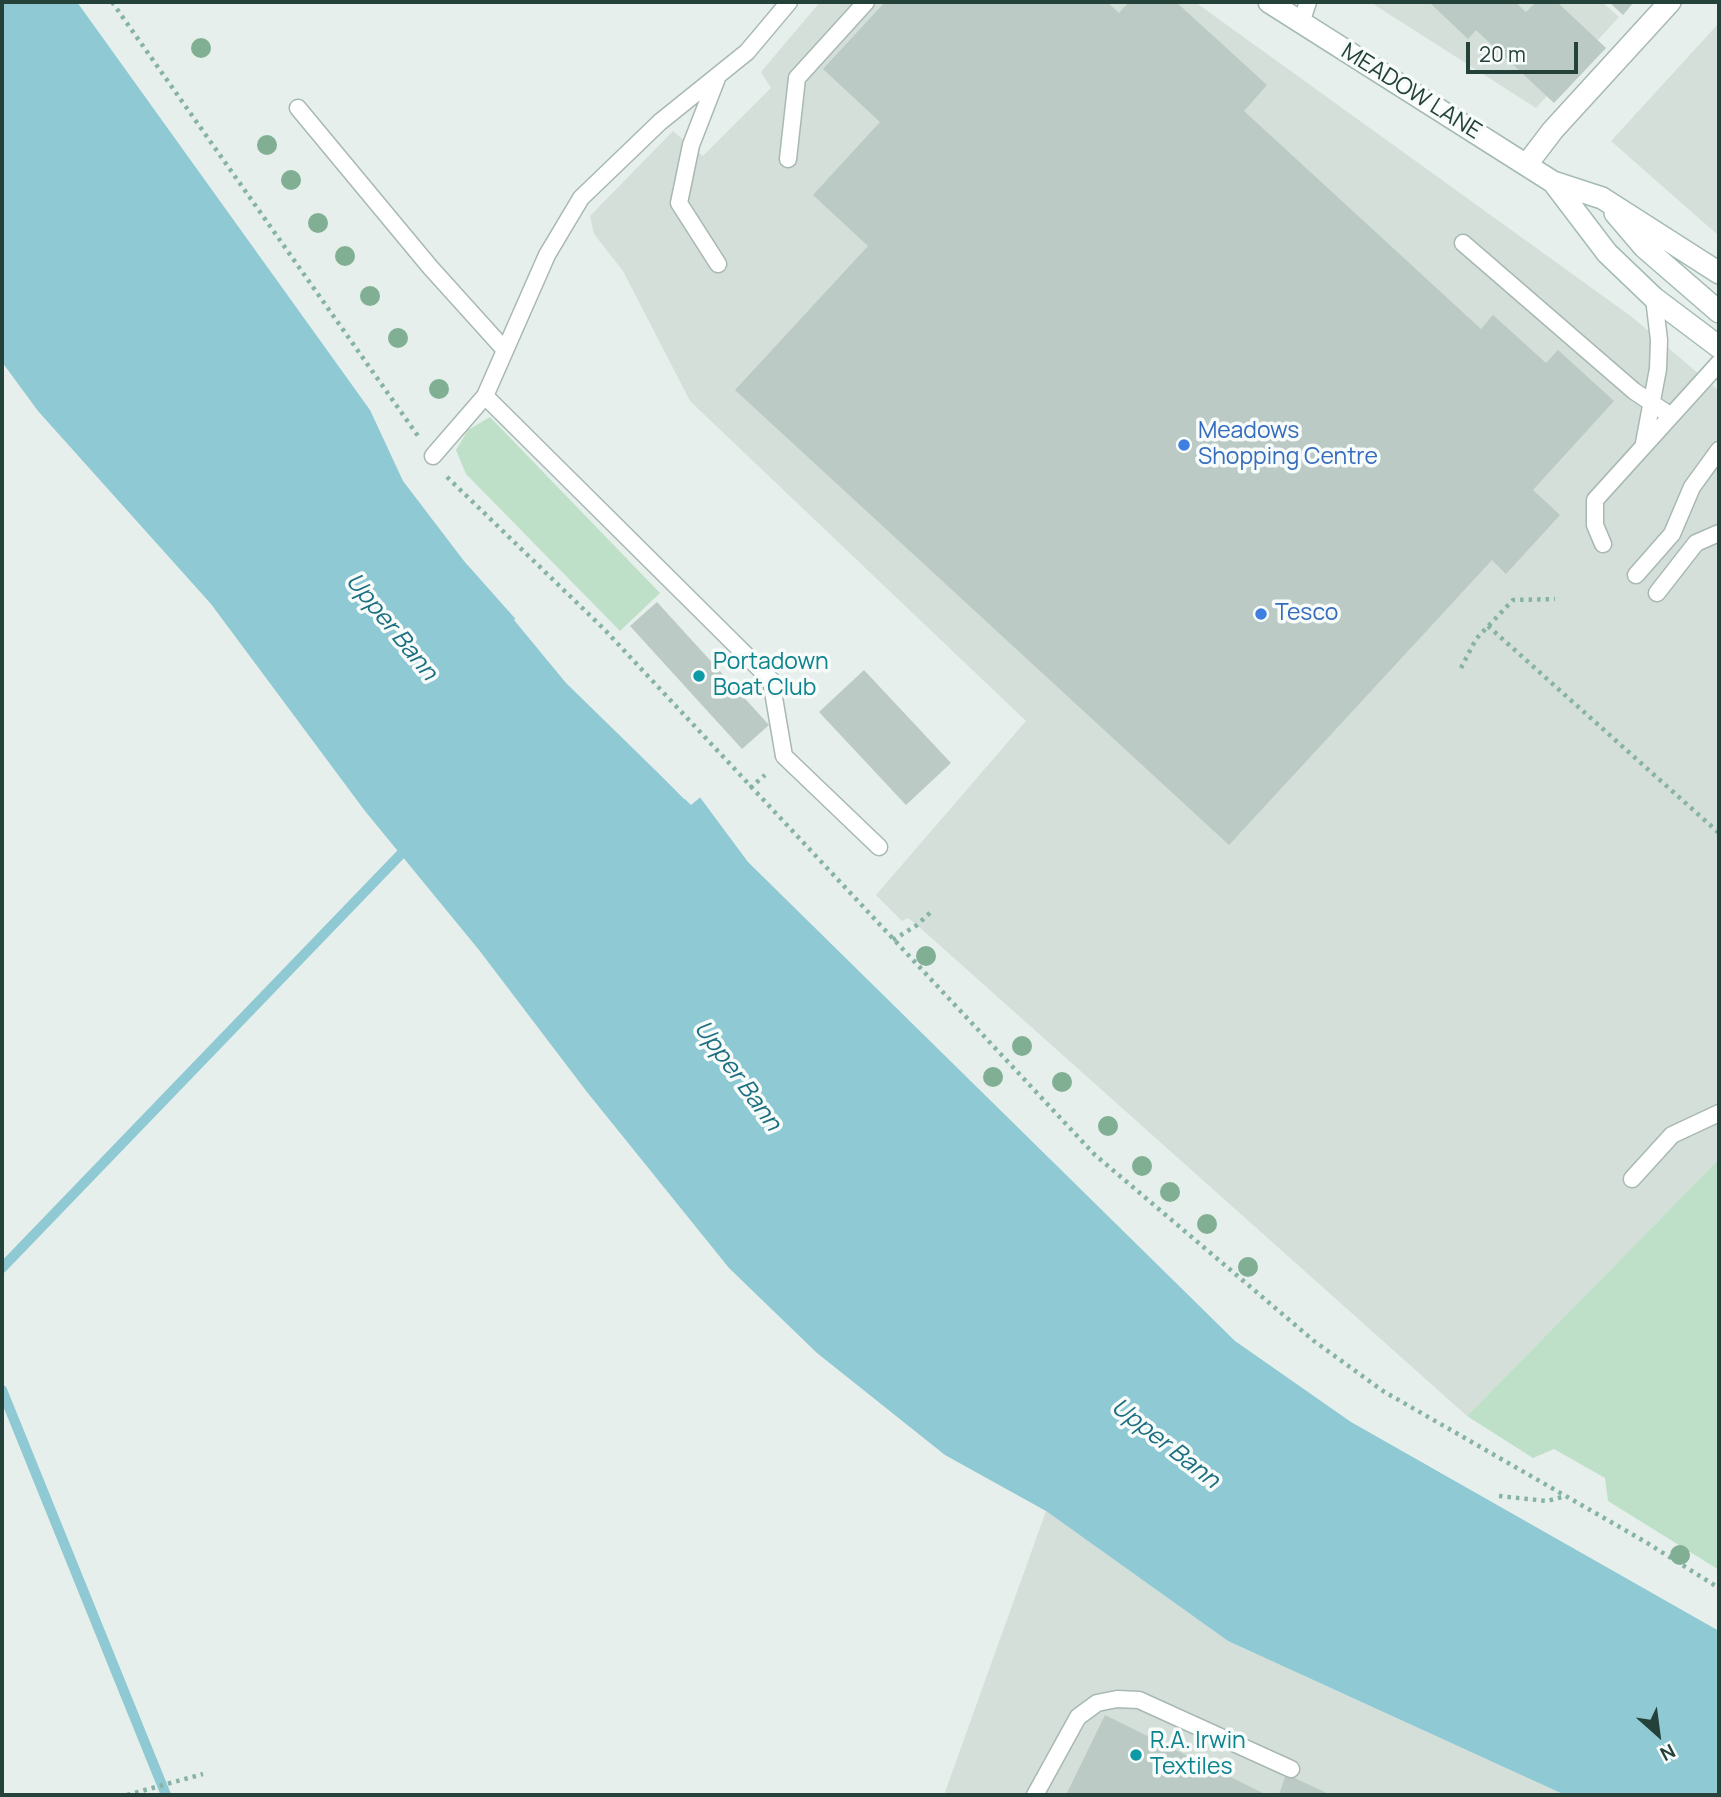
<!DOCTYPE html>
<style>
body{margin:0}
#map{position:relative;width:1721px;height:1797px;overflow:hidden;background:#e6efeb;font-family:Manrope,sans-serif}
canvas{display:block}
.frame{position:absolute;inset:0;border:4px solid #24423a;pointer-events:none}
.north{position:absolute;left:1623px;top:1699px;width:70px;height:70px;-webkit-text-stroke:5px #f7fbf9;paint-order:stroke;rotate:152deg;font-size:19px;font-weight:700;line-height:28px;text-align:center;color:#24423a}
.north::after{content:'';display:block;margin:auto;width:24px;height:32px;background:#24423a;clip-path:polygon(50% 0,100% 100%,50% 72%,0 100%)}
.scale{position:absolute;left:1466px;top:42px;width:112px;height:32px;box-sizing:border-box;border:4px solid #24423a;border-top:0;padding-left:9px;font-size:21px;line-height:24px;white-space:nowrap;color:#24423a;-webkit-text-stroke:5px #f7fbf9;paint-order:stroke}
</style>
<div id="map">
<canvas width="1721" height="1797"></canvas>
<div class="frame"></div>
<div class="north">N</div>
<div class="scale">20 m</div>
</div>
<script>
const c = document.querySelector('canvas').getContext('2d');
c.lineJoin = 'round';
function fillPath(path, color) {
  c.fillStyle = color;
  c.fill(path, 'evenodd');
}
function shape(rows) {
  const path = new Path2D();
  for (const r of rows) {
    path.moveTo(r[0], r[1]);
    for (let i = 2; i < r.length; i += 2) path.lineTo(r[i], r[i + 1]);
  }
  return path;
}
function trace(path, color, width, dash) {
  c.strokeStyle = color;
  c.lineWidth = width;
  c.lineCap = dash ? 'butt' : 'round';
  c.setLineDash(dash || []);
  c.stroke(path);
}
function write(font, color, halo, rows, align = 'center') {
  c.font = font + ' Manrope,sans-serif';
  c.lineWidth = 7;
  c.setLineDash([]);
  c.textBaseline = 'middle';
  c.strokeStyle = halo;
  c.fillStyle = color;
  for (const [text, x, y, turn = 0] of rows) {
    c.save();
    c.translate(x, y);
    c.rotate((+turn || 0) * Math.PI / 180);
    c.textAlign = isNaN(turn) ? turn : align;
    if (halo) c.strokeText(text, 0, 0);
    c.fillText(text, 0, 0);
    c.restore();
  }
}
const built = shape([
 [820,2,1195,2,1632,317,1719,391,1719,1159,1467,1416,917,925,908,918,902,921,876,895,1026,721,690,401,623,271,594,234,590,216,673,131,703,156,771,88,761,72],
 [1370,2,1602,2,1619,17,1536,108],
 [1719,23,1719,236,1611,141],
 [1046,1511,1228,1641,1565,1795,944,1795]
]);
const green = shape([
 [490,417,660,593,620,631,466,474,456,450,468,430],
 [1719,1159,1719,1570,1608,1501,1605,1478,1554,1449,1533,1458,1467,1416]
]);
const water = shape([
 [2,2,77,2,370,410,403,481,464,561,592,705,684,799,699,796,748,862,1235,1341,1351,1422,1719,1631,1719,1795,1565,1795,1228,1641,1046,1511,945,1455,817,1353,729,1268,587,1092,479,950,365,811,211,604,38,411,2,362]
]);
const pier = shape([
 [518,616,595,703,685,795,699,792,703,795,691,805,566,683,514,620]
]);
const stream = shape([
 [2,1268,401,854],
 [2,1390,166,1795]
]);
const building = shape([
 [885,2,1107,2,1119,13,1129,2,1176,2,1267,85,1244,111,1481,329,1493,315,1546,363,1558,350,1614,401,1533,490,1560,515,1506,574,1492,560,1229,845,735,390,868,246,813,195,880,122,823,69],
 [1429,2,1515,2,1526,12,1536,2,1557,2,1606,48,1554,103,1476,30,1468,39],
 [1609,2,1634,2,1623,15],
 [657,602,769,725,742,749,630,626],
 [864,670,951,763,906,805,819,712],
 [1105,1715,1267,1795,1066,1795],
 [1286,1774,1331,1795,1279,1795]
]);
const path = shape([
 [112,2,418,436],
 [447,477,604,629,1094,1154,1314,1341,1383,1391,1644,1541,1719,1588],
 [1488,626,1719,833],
 [1461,668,1476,639,1513,600,1555,599],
 [750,788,765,775],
 [893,940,917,925,933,910],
 [1499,1496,1547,1501,1566,1496],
 [127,1795,203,1774]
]);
const lane = shape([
 [1301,23,1308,2],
 [717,78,691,145,679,203,718,264],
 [298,108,430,267,504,349],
 [788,159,797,78,866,2],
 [1463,243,1634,391,1671,416],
 [485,396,771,680,784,756,879,847],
 [1644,443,1658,369,1659,340,1654,298],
 [433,456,485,396,547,255,581,198,660,122,747,52,789,2],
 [1603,544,1595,525,1595,500,1719,363],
 [1636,575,1672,534,1692,487,1719,450],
 [1657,593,1696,543,1719,533],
 [1632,1179,1672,1135,1719,1113],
 [1035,1795,1078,1717,1097,1703,1117,1699,1139,1700,1291,1769]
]);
const street = shape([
 [1527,164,1553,130,1670,2]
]);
const secondary = shape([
 [1269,2,1553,182,1602,198,1719,273],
 [1553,182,1607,253,1654,298,1719,347],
 [1615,213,1644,247,1719,312]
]);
const trees = [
 [201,48],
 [267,145],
 [291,180],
 [318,223],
 [345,256],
 [370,296],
 [398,338],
 [439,389],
 [926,956],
 [1022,1046],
 [993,1077],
 [1062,1082],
 [1108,1126],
 [1142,1166],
 [1170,1192],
 [1207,1224],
 [1248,1267],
 [1680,1555]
];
const markers = [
 [1184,445,7,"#3f7fe0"],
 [1261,614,7,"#3f7fe0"],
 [699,676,7,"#0f9aa8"],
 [1136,1755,7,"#0f9aa8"]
];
const streetNames = [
 ["MEADOW LANE",1411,92,32]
];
const shopNames = [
 ["Meadows",1198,432],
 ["Shopping Centre",1198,458],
 ["Tesco",1275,614]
];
const cultureNames = [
 ["Portadown",713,663],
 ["Boat Club",713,689],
 ["R.A. Irwin",1150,1742],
 ["Textiles",1150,1768]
];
const waterNames = [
 ["Upper Bann",391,627,51],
 ["Upper Bann",737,1076,54],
 ["Upper Bann",1165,1444,38]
];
fillPath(built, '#d4dfda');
fillPath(green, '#bfe0c8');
fillPath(water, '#8ec9d4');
fillPath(pier, '#e6efeb');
trace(stream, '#8ec9d4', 10);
fillPath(building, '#bbcac4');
trace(lane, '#a8b8b2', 19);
trace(street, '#a8b8b2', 24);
trace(secondary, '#a4bbb3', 24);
trace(path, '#86b3a5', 4.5, [3.5, 5]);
trace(lane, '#fff', 16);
trace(street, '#fff', 21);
trace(secondary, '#fff', 21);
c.fillStyle = '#80af93';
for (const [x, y] of trees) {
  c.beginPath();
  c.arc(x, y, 10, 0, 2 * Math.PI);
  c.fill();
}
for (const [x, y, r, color] of markers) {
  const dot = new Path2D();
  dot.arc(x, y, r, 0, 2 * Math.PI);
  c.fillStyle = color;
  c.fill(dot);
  trace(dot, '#f7fbf9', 2.5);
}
write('23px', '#24423a', '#f7fbf9', streetNames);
write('23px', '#366cbe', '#f7fbf9', shopNames, 'left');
write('23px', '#0d838f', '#f7fbf9', cultureNames, 'left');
write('italic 24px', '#1c6f80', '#f7fbf9', waterNames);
</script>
